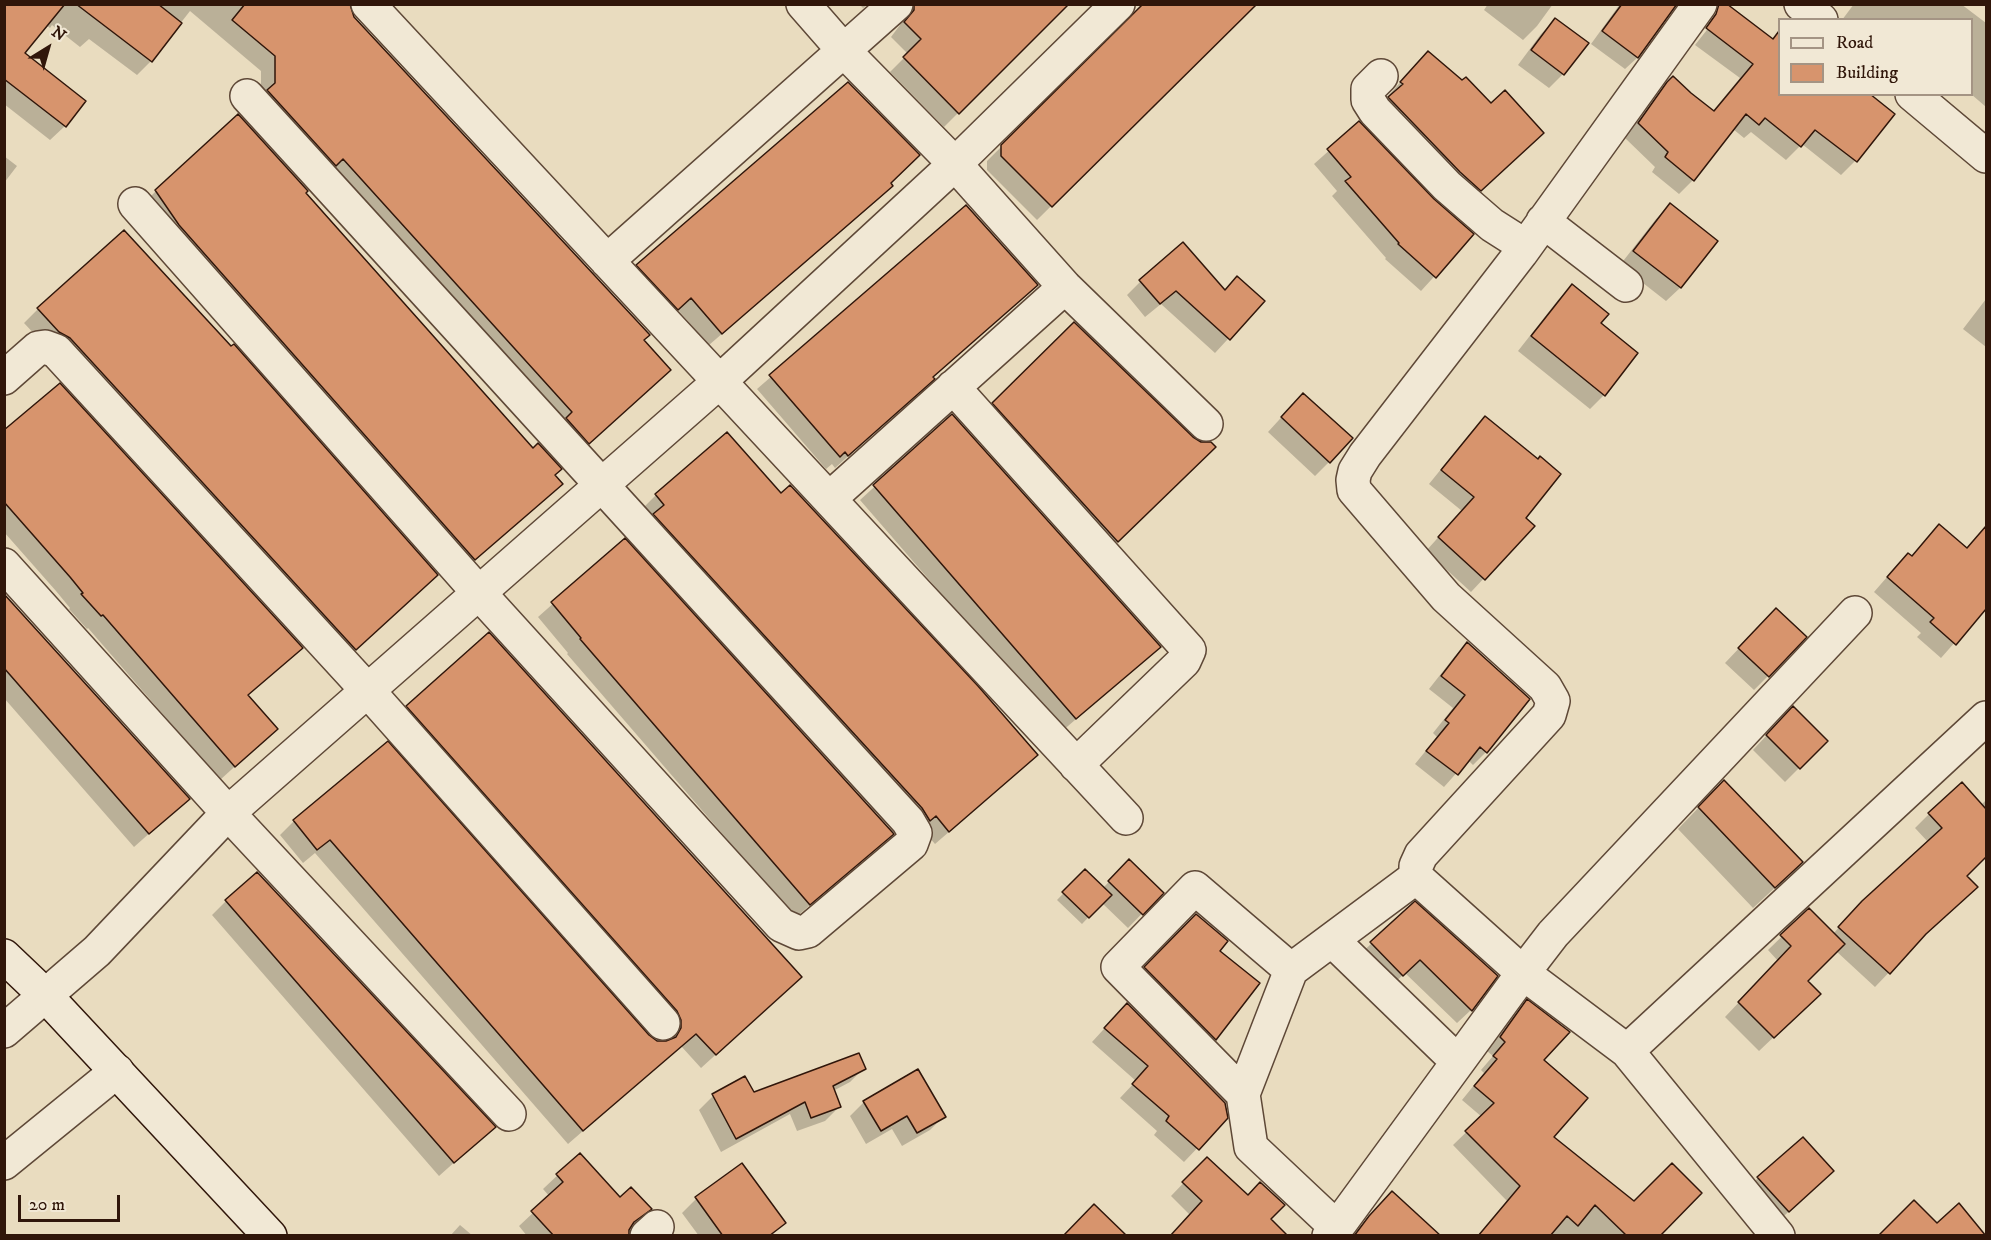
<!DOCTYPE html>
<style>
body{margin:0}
#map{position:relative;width:1991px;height:1240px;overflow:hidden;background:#e9dcbf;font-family:"IM FELL DW Pica",serif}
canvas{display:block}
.frame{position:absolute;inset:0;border:6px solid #30160a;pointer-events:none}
.legend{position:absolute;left:1778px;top:18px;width:195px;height:78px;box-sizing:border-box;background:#f1e8d5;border:2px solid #a49484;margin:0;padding:8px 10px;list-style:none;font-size:18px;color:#30160a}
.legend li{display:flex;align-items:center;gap:12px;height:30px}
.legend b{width:30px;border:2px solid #a49484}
.north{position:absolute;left:18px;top:18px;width:60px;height:60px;-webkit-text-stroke:4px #f1e8d5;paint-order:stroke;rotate:37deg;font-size:16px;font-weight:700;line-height:24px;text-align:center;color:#30160a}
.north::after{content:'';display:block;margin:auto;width:21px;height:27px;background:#30160a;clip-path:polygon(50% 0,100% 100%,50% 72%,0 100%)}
.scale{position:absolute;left:18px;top:1195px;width:102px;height:27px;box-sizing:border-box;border:3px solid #30160a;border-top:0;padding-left:8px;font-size:18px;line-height:21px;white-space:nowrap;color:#30160a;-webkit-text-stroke:4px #f1e8d5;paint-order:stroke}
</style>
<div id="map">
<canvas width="1991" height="1240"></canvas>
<div class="frame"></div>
<ul class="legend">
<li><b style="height:8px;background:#f1e8d5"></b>Road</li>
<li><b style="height:16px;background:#d7946d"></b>Building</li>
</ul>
<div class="north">N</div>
<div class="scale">20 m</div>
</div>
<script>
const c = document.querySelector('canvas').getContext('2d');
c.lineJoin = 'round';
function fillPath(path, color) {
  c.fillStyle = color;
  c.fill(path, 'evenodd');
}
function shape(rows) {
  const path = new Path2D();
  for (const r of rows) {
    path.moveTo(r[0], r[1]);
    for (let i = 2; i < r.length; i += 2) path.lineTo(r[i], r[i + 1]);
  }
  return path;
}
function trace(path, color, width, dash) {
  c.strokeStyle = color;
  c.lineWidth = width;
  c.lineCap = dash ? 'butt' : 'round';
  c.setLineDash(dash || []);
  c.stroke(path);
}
const shadow = shape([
 [4,4,308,4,353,18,643,341,655,384,574,457,261,98,261,71,190,11,151,61,137,75,89,39,80,47,52,25,50,28,46,25,22,53,84,101,65,126,50,140,4,104],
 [859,4,869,4,863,8],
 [894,4,1067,4,944,127,890,72,908,54,891,37,900,25,901,14],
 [1145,4,1254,5,1037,220,987,170,987,161],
 [1488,4,1553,4,1537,26,1523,40,1484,10],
 [1620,4,1675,4,1637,58,1625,69,1591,44],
 [1854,4,1961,4,1986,23,1986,107,1971,94,1972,20,1842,20],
 [1555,20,1587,43,1563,74,1549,88,1518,65,1541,34],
 [1714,21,1778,45,1780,42,1780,94,1892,114,1855,161,1841,175,1802,144,1786,160,1751,132,1744,138,1733,129,1693,180,1679,194,1652,172,1655,167,1625,138,1659,92,1673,78,1712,112,1740,78,1695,45],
 [1414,67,1528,147,1466,204,1375,112,1389,98,1387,97],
 [1359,124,1433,200,1472,235,1421,291,1385,259,1386,258,1332,196,1337,191,1314,164],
 [4,156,17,166,4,183],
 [889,183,891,186,879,199,709,345,678,310,665,321,625,278,637,266],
 [156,191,304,193,561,484,460,573,142,205],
 [1670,205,1716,241,1680,288,1666,301,1620,265,1656,219],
 [966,207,1036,285,932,378,920,391,835,468,832,464,826,469,757,389],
 [1237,278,1263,301,1215,353,1161,304,1145,317,1127,295,1141,281,1224,291],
 [1572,286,1599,324,1604,395,1590,409,1518,351,1558,300],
 [1986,299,1986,347,1963,329],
 [38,309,422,589,341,663,24,323],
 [1074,324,1192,439,1214,447,1103,555,979,418],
 [1289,409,1329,462,1315,476,1268,432],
 [952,416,1145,660,1061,732,860,500],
 [1485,418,1524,519,1532,527,1471,592,1426,551,1462,511,1429,484,1472,431],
 [4,432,276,729,220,780,88,628,87,629,69,609,70,608,56,591,4,532],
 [656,495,1022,769,935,844,643,508],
 [1939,526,1967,549,1986,527,1986,574,1974,588,1986,599,1986,607,1941,658,1917,637,1921,633,1874,592,1894,569,1908,555,1911,557],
 [625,540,892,834,795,918,567,654,568,653,538,617],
 [4,596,188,799,134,847,4,698],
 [1762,624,1768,676,1754,690,1725,663],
 [1467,644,1528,699,1486,752,1473,765,1468,760,1444,787,1415,764,1437,737,1433,733,1453,708,1429,689,1455,656],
 [407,707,786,991,701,1068,681,1046,568,1144,315,853,303,863,280,835,294,821,388,744,648,1037,656,1042,667,1043,668,1035,393,721],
 [1779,722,1826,741,1785,782,1753,750],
 [1986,800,1986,856,1965,876,1962,901,1919,941,1875,987,1836,951,1806,981,1819,994,1759,1051,1725,1017,1778,961,1768,950,1809,910,1833,934,1848,917,1928,842,1915,828,1929,814,1981,805],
 [1703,803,1780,883,1753,908,1678,829],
 [1129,861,1162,893,1128,928,1102,903,1082,924,1057,900,1085,871,1103,888],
 [226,901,494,1127,439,1176,212,915],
 [1415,903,1471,1010,1457,1023,1405,973,1388,989,1357,957],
 [1196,916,1218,952,1215,1039,1201,1053,1131,982],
 [1527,1001,1542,1061,1552,1137,1658,1236,1478,1236,1507,1201,1453,1145,1482,1117,1462,1100,1484,1073,1481,1070,1493,1056,1487,1051,1514,1015],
 [1114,1018,1226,1118,1184,1162,1154,1135,1157,1131,1120,1098,1136,1081,1092,1042],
 [864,1068,850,1082,833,1091,839,1107,825,1121,797,1131,790,1114,721,1152,699,1110,713,1096,744,1078,753,1094],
 [864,1102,944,1116,930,1130,902,1146,892,1129,866,1144,850,1116],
 [579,1155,620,1200,650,1209,629,1228,628,1236,527,1236,519,1226,550,1197,543,1189],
 [742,1165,784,1223,771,1236,699,1236,682,1213,696,1199],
 [1194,1172,1269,1220,1190,1215,1171,1196],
 [1758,1178,1818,1185,1774,1225,1744,1192],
 [1392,1193,1438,1236,1351,1236],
 [460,1225,473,1236,450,1236]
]);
const building = shape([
 [4,4,65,4,25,53,86,101,66,127,4,79,4,4],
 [76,4,158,4,182,23,152,62,76,4],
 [245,4,350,4,354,17,650,335,644,340,671,370,589,444,566,418,572,412,343,159,336,166,267,90,275,83,275,56,232,20,245,4],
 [914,4,1069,4,959,114,903,57,921,39,904,22,914,10,914,4],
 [1143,4,1257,4,1052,207,1001,156,1001,145,1143,4],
 [1622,4,1677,4,1638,58,1602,31,1622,4],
 [1719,4,1727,4,1773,39,1779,31,1779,94,1870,94,1895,114,1857,162,1815,130,1801,147,1765,118,1759,125,1746,114,1694,181,1665,157,1668,152,1638,123,1667,82,1673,76,1691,93,1714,111,1753,64,1706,28,1716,14,1719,4],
 [1555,18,1589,43,1564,75,1531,50,1555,18],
 [1428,51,1462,80,1466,77,1491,103,1505,90,1544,133,1481,191,1460,172,1388,97,1403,84,1400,82,1428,51],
 [848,82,920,155,891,183,893,186,722,334,691,298,678,310,636,265,848,82],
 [238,114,308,191,306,193,533,448,538,443,562,469,555,475,563,484,475,560,179,225,155,190,238,114],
 [1359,121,1434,199,1474,234,1436,278,1398,244,1399,243,1345,181,1351,177,1327,149,1359,121],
 [1670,203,1718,241,1681,288,1633,251,1670,203],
 [966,205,1038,285,933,377,935,379,848,456,845,452,840,457,769,375,966,205],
 [124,230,231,346,234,344,438,575,356,650,70,338,59,332,37,308,124,230],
 [1183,242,1225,290,1237,276,1265,301,1230,340,1176,291,1160,304,1139,280,1183,242],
 [1572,284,1609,314,1601,323,1638,353,1605,396,1531,336,1572,284],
 [1074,322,1193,437,1201,442,1211,442,1216,447,1118,542,992,403,1074,322],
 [60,383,303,648,248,695,278,729,235,767,103,615,101,616,81,594,83,593,70,577,4,502,4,430,60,383],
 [1303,393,1353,438,1330,463,1281,417,1303,393],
 [952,414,1161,647,1076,719,873,485,952,414],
 [1485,416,1538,459,1540,456,1561,474,1526,518,1535,526,1485,580,1438,537,1474,497,1441,470,1485,416],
 [727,432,781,493,790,485,978,686,1038,755,949,832,936,816,930,821,922,808,653,514,664,505,655,494,727,432],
 [1939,524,1967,548,1986,526,1986,609,1956,645,1930,622,1934,618,1887,577,1908,553,1912,556,1939,524],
 [625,538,894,834,810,905,580,639,581,638,551,602,625,538],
 [4,594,190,799,149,834,4,668,4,594],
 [1776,608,1807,637,1769,677,1738,648,1776,608],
 [489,632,802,977,716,1055,696,1034,583,1131,330,840,317,850,293,820,388,741,649,1035,657,1041,666,1041,676,1037,681,1028,681,1020,677,1011,406,706,489,632],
 [1467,642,1530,699,1487,753,1480,747,1458,775,1426,751,1449,723,1445,720,1465,695,1441,676,1467,642],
 [1793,706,1828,741,1800,769,1766,735,1793,706],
 [1724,780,1803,862,1775,888,1698,807,1724,780],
 [1962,782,1986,809,1986,857,1967,876,1978,887,1926,934,1890,974,1838,927,1862,901,1942,828,1928,813,1962,782],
 [1129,859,1164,893,1143,915,1108,881,1129,859],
 [1085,869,1112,895,1089,918,1062,892,1085,869],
 [257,872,496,1127,454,1163,225,900,257,872],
 [1415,901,1498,976,1472,1011,1420,960,1403,976,1370,942,1415,901],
 [1809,908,1845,944,1808,981,1821,994,1774,1038,1738,1002,1791,946,1780,935,1809,908],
 [1196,914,1228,941,1220,951,1260,983,1216,1040,1144,967,1196,914],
 [1527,999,1570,1032,1544,1060,1588,1098,1554,1137,1634,1201,1672,1163,1702,1193,1660,1236,1627,1236,1595,1205,1578,1226,1567,1216,1550,1236,1478,1236,1520,1186,1465,1131,1494,1103,1474,1086,1497,1059,1493,1056,1505,1042,1500,1037,1527,999],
 [1127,1003,1225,1103,1228,1118,1199,1150,1166,1121,1169,1116,1132,1084,1148,1066,1104,1028,1127,1003],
 [859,1053,866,1069,833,1086,841,1107,811,1118,805,1102,736,1139,712,1094,745,1076,754,1092,859,1053],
 [918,1069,946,1117,917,1133,907,1116,881,1131,863,1101,918,1069],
 [1803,1137,1834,1171,1789,1212,1757,1177,1803,1137],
 [580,1153,620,1197,631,1187,652,1209,634,1222,629,1230,629,1236,554,1236,531,1211,563,1182,556,1174,580,1153],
 [1207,1157,1248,1195,1260,1182,1285,1205,1271,1219,1288,1236,1170,1236,1202,1201,1182,1182,1207,1157],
 [742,1163,786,1223,769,1236,723,1236,695,1197,742,1163],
 [1392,1191,1441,1236,1354,1236,1369,1216,1392,1191],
 [1914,1200,1937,1223,1959,1203,1986,1236,1878,1236,1914,1200],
 [1094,1204,1127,1236,1063,1236,1094,1204]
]);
const street = shape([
 [368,4,1126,818],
 [803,4,845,52,955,164,1065,287,1206,424],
 [1700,4,1521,253,1365,455,1355,471,1353,480,1354,490,1446,597,1545,687,1553,701,1549,715,1421,855,1416,866,1416,877,1523,973,1627,1051,1778,1236],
 [1801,4,1821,20],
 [1381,76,1368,89,1368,100,1375,111,1447,186,1492,225,1525,246],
 [1912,94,1986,156],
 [135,204,479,593,781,925,799,933,808,931,911,844,915,833,908,821,247,96],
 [1543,221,1626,285],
 [607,261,896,4],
 [4,378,38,348,45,347,56,351,368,691,663,1023],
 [953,387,1189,650,1184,661,1076,765],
 [829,499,1065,287],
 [4,565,228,813,509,1114],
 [1332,940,1458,1062],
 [4,1031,97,951,228,813,719,382,955,164,1118,4],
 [1627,1051,1986,718],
 [1243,1094,1118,967,1195,888,1291,970],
 [4,1163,117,1071],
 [1336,1227,1251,1147,1243,1094,1291,970,1416,877],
 [647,1236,657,1227],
 [1329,1236,1341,1222,1523,973,1553,934,1855,613]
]);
const secondary = shape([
 [4,956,45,995,270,1236]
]);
fillPath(shadow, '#0003');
fillPath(building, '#d7946d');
trace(building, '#30160a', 1.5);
trace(street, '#5e4837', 36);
trace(secondary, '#30160a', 36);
trace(street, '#f1e8d5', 33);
trace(secondary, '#f1e8d5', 33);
</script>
